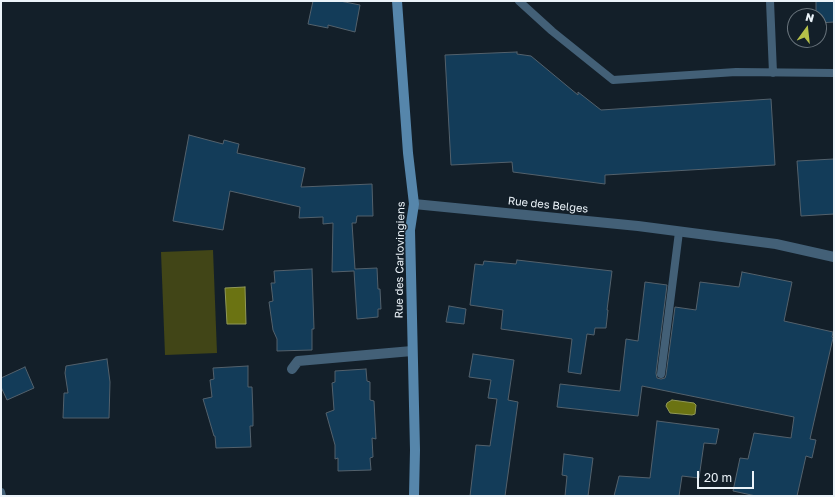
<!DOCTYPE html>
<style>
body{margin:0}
#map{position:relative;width:835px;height:497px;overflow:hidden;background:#131f29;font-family:"Golos Text",sans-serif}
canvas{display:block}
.frame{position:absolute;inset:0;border:2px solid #ebf3f9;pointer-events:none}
.north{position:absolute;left:787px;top:8px;width:40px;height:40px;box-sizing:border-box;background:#131f29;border:1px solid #69747c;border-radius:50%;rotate:15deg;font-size:11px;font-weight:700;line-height:16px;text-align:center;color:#ebf3f9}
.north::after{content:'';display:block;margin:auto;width:14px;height:18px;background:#b6c149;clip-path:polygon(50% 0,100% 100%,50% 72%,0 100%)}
.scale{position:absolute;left:697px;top:471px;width:57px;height:18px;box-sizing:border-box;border:2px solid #ebf3f9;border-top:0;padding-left:5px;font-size:12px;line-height:14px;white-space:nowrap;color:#ebf3f9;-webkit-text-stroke:3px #131f29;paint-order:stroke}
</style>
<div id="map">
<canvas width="835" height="497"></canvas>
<div class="frame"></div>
<div class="north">N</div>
<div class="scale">20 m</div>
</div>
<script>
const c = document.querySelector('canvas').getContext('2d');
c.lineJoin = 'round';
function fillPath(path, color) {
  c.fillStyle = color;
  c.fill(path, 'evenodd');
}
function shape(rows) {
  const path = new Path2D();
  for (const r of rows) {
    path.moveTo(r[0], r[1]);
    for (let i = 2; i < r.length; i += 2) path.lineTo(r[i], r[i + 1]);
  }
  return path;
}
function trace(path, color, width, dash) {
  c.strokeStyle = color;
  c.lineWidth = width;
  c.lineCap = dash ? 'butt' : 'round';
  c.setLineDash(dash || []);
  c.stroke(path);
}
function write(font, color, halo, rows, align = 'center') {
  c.font = font + ' "Golos Text",sans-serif';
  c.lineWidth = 3;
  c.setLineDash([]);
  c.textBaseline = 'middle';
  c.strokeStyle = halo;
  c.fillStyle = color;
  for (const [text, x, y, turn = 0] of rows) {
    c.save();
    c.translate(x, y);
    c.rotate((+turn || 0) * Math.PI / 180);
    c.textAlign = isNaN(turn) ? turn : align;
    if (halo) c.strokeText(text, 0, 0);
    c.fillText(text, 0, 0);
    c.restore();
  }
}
const green = shape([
 [213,250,217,353,165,355,161,252]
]);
const water = shape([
 [245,287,246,324,227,324,225,288,245,287],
 [672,400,694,403,696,405,695,414,692,415,670,413,666,406,667,403,672,400]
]);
const building = shape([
 [313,1,340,1,360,5,355,32,328,25,328,28,308,24,313,1],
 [816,1,834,1,834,22,819,23,819,16,816,16,816,1],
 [517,52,517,54,531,56,578,95,578,92,601,110,771,99,775,165,605,175,605,184,513,172,512,162,451,165,445,55,517,52],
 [189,135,223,144,224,140,239,144,237,153,305,168,301,187,372,184,373,216,357,216,356,223,352,223,355,269,377,268,378,289,380,289,381,309,378,309,378,317,357,319,354,271,332,272,333,223,323,224,323,217,299,218,300,207,230,191,223,230,173,221,189,135],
 [834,159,834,214,801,216,797,161,834,159],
 [517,260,612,271,607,310,608,310,606,328,595,328,594,335,587,334,581,374,568,372,572,339,501,329,503,310,470,305,475,264,483,265,484,261,516,264,517,260],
 [312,269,314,329,312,329,312,350,277,351,277,339,273,330,269,302,273,301,271,283,275,283,274,271,312,269],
 [742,272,792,282,784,321,833,332,832,337,833,338,810,439,816,440,812,458,806,456,797,496,756,496,733,491,740,458,748,459,754,433,791,438,794,417,642,386,638,416,557,407,560,384,620,391,626,339,638,341,645,282,667,285,656,373,657,378,661,379,665,378,666,375,675,307,696,310,700,282,739,287,742,272],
 [449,306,466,309,464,324,446,322,449,306],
 [473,354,514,360,508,400,518,402,505,496,470,496,476,445,490,446,497,399,488,398,491,380,469,377,473,354],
 [107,359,110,382,109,418,63,418,64,393,68,393,65,373,66,366,107,359],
 [248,366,248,387,252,387,253,415,253,426,250,426,251,447,216,448,215,436,214,436,203,399,212,397,210,380,214,379,213,368,248,366],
 [25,367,34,388,7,400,1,387,1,378,25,367],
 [366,369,367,381,370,382,370,400,374,401,376,439,372,438,373,457,370,458,371,470,338,471,338,458,335,459,335,445,326,413,334,410,332,383,335,382,335,371,366,369],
 [657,421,719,429,716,444,704,443,699,478,682,476,679,496,614,496,619,476,650,478,657,421],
 [564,454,593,458,588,496,565,496,567,476,562,475,564,454]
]);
const lane = shape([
 [519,1,552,31,613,80,736,72,834,73],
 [770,1,773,73],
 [661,374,679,232],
 [1,492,2,496]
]);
const street = shape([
 [414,204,638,226,776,244,834,257],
 [292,369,298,361,412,351]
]);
const secondary = shape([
 [397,1,408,153,414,204,410,230,415,450,414,496]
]);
const streetNames = [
 ["Rue des Belges",548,205,6],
 ["Rue des Carlovingiens",400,260,-89]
];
fillPath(green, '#414517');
fillPath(water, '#6b7312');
trace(water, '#919957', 1);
fillPath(building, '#133c59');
trace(building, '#53616c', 1);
trace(lane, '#436077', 8);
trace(street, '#436077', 10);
trace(secondary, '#5686ab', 10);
write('11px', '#ebf3f9', '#131f29', streetNames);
</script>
